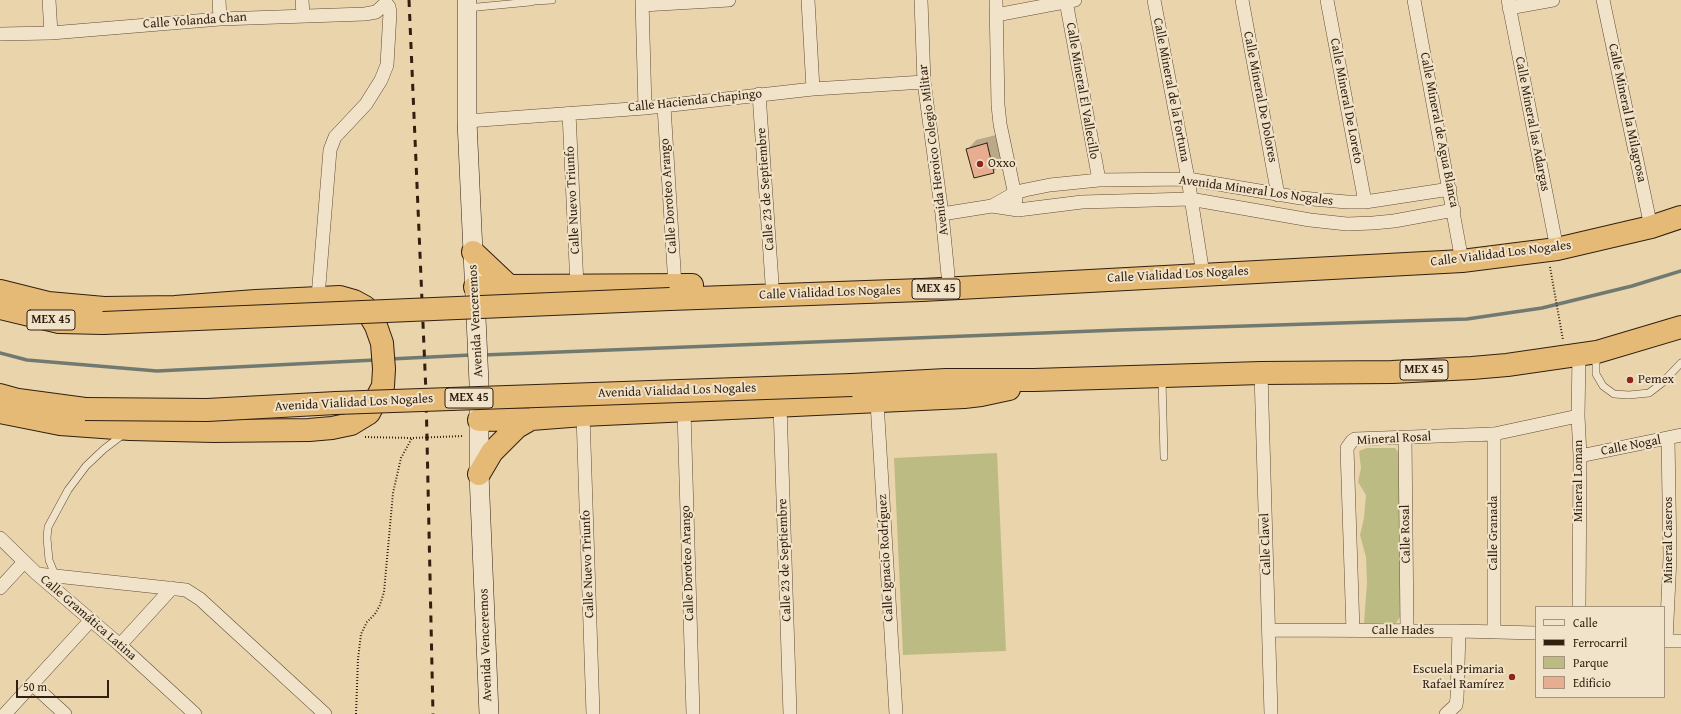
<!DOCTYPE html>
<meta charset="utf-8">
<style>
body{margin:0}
#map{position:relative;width:1681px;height:714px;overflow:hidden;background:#e9d4ac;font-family:"Gentium Book Plus",serif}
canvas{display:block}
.legend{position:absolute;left:1535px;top:606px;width:130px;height:92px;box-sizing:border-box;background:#f1e3c9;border:1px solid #a5957f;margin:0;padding:5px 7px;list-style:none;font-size:12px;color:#321f0f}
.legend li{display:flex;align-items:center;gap:8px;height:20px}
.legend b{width:20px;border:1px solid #a5957f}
.scale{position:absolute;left:16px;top:680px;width:93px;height:18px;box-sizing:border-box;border:2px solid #321f0f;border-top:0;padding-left:5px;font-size:12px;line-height:14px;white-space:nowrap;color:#321f0f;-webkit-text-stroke:3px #f1e3c9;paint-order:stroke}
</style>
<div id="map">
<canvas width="1681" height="714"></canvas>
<ul class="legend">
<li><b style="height:5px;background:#f1e3c9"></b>Calle</li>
<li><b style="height:5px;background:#321f0f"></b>Ferrocarril</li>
<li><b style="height:11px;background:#bdbb84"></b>Parque</li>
<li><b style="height:11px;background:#e7ad90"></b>Edificio</li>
</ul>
<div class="scale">50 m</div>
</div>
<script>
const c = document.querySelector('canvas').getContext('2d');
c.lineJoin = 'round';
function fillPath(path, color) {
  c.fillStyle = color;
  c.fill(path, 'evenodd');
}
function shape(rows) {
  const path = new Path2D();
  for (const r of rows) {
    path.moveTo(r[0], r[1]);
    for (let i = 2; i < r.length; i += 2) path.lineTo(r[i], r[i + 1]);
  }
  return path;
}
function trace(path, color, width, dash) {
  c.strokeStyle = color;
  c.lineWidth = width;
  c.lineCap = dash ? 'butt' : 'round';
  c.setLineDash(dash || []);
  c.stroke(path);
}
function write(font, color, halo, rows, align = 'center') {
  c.font = font + ' "Gentium Book Plus",serif';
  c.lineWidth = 4;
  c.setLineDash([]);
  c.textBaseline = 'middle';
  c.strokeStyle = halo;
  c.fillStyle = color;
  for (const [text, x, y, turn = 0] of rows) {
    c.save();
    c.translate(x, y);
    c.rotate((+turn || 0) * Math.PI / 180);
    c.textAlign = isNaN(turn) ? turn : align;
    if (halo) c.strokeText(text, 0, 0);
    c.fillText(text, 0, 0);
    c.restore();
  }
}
const green = shape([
 [1367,448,1395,448,1399,453,1400,617,1396,623,1364,623,1367,583,1366,557,1360,535,1364,518,1366,495,1358,482,1361,468,1359,451],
 [997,453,1006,651,903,655,894,458]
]);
const shadow = shape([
 [996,135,1003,163,993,172,967,150,976,140]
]);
const stream = shape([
 [0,353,27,360,157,371,375,360],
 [483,355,1119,330,1467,319,1542,308,1632,286,1681,271],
 [390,359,471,355]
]);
const building = shape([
 [987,143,994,173,974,178,966,149,987,143]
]);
const path = shape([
 [1550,267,1563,340],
 [365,437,412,438,464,436],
 [356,714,358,659,361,634,367,622,375,614,380,605,384,592,393,493,401,458,412,438]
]);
const lane = shape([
 [534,1,552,0],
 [467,8,530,2,534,1,534,0],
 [1596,355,1596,374,1603,386,1614,394,1629,395,1649,393,1662,383,1681,363],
 [1162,379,1164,457],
 [55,575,49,560,47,538,48,527,68,490,86,466,104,449,125,433]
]);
const street = shape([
 [49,0,51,33],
 [219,0,220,19],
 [302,0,303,15],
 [642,0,645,108],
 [808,0,813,89],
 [921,0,924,82,942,214,948,275],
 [996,0,998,105,1000,124,1016,200],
 [1154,0,1188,179,1203,274],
 [1242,0,1278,195],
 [1327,0,1365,202],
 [1414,0,1462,261],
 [1508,0,1557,249],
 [1603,0,1651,227],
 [1066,1,1099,180],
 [642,5,729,0],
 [1509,8,1553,0],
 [996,15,1075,0],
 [0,34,51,33,220,19,365,14,376,12,386,3],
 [759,94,772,283],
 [664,106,675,286],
 [569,113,577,286],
 [467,121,645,108,813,89,924,82],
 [992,206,1015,193,1025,190,1050,185,1099,180,1188,179,1301,198,1347,202,1365,202,1450,189],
 [942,214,992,206,1018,210,1082,202,1190,199,1310,220,1347,224,1373,223,1394,221,1454,210],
 [318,297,330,150,335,137,366,104,381,80,387,65,390,12,389,7,386,3],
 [1261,373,1271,714],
 [877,402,896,714],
 [780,405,790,714],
 [684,411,693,714],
 [583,415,593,714],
 [1494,434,1494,631],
 [1405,437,1407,630],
 [1580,456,1681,435],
 [0,538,37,574,120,645,195,714],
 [37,574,186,590,200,599,325,714],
 [0,588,24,562],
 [1579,607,1580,456,1578,416,1579,355],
 [1269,630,1459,631,1536,633],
 [1353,631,1347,448,1352,441,1355,439,1494,434,1578,416],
 [1664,641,1681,641],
 [1666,641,1670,557,1668,439],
 [120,645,172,588],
 [32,684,65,714],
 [5,714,90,621],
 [1446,714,1456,705,1457,698,1459,631]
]);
const secondary = shape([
 [467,0,467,121,479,383,479,474,489,714]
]);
const highway = shape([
 [473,252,509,286,692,285],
 [475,287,509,286],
 [0,291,48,303,104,308,175,307,256,301,340,297,354,301,365,307,376,326,382,343,384,369,383,386,369,413,351,424,332,428,309,430,214,431,130,429,60,424,0,412],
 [670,299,922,290,1462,261,1557,249,1651,227,1681,217],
 [0,308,59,322,103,323],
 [852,385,946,380,1034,380,1261,373,1392,372,1472,368,1507,365,1597,352,1681,327],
 [0,395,18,400,85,409],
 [479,420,531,419],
 [479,474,492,452,517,427,531,419,583,415,964,397,981,395,1009,389]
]);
const rail = shape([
 [409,0,426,393,433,714]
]);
const highwayBridge = shape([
 [103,323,670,299],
 [85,409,207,410,336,403,852,385]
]);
const markers = [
 [980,164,4,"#8f2418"],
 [1630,380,4,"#8f2418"],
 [1512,677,4,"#8f2418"]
];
const shields = [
 [936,289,48],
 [51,320,48],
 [1424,370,48],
 [469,398,48]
];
const shieldNames = [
 ["MEX 45",936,289],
 ["MEX 45",51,320],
 ["MEX 45",1424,370],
 ["MEX 45",469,398]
];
const streetNames = [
 ["Calle Yolanda Chan",195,21,-4],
 ["Calle Mineral de la Fortuna",1171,90,79],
 ["Calle Mineral El Vallecillo",1082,91,80],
 ["Calle Mineral De Dolores",1260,97,79],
 ["Calle Hacienda Chapingo",695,101,-6],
 ["Calle Mineral De Loreto",1346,101,79],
 ["Calle Mineral la Milagrosa",1627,113,78],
 ["Calle Mineral las Adargas",1532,124,79],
 ["Calle Mineral de Agua Blanca",1439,130,79],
 ["Avenida Heroico Colegio Militar",934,150,-97],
 ["Calle 23 de Septiembre",766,189,-94],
 ["Avenida Mineral Los Nogales",1256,191,8],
 ["Calle Doroteo Arango",669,196,-94],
 ["Calle Nuevo Triunfo",573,200,-93],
 ["Calle Vialidad Los Nogales",1501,254,-7],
 ["Calle Vialidad Los Nogales",1178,275,-3],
 ["Calle Vialidad Los Nogales",830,293,-2],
 ["Avenida Venceremos",476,321,-93],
 ["Avenida Vialidad Los Nogales",677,391,-2],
 ["Avenida Vialidad Los Nogales",354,403,-3],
 ["Mineral Rosal",1394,439,-3],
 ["Calle Nogal",1631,446,-11],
 ["Mineral Loman",1579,481,-90],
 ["Calle Granada",1494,533,-90],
 ["Calle Rosal",1406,534,-91],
 ["Mineral Caseros",1669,540,-90],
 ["Calle Clavel",1266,544,-92],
 ["Calle Ignacio Rodríguez",886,558,-93],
 ["Calle 23 de Septiembre",785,560,-92],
 ["Calle Doroteo Arango",688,563,-92],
 ["Calle Nuevo Triunfo",588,564,-92],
 ["Calle Gramática Latina",88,618,41],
 ["Calle Hades",1403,631],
 ["Avenida Venceremos",486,645,-92]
];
const poiNames = [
 ["Oxxo",988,164],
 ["Pemex",1638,380],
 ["Escuela Primaria",1504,670,"right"],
 ["Rafael Ramírez",1504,685,"right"]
];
fillPath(green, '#bdbb84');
fillPath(shadow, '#0003');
trace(stream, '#707a70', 3.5);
fillPath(building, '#e7ad90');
trace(building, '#321f0f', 1);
trace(lane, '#604c36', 8);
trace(street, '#604c36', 14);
trace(secondary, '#321f0f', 20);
trace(highway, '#321f0f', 24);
trace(path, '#321f0f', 2, [1, 2]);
trace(lane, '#f1e3c9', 7);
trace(street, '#f1e3c9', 13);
trace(secondary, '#f1e3c9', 19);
trace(highway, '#e4ba76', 22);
trace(rail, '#321f0f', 3, [7, 7]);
trace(highwayBridge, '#321f0f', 24, []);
trace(highwayBridge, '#e4ba76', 22);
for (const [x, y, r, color] of markers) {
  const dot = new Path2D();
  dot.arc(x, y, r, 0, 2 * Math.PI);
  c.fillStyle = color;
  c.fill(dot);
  trace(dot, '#f1e3c9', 1.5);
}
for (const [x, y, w] of shields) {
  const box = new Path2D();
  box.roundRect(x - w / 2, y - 10, w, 20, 3);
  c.fillStyle = '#f1e3c9';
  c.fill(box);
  trace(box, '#321f0f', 1);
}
write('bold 12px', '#321f0f', null, shieldNames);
write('13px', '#321f0f', '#f1e3c9', streetNames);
write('13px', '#321f0f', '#f1e3c9', poiNames, 'left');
</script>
